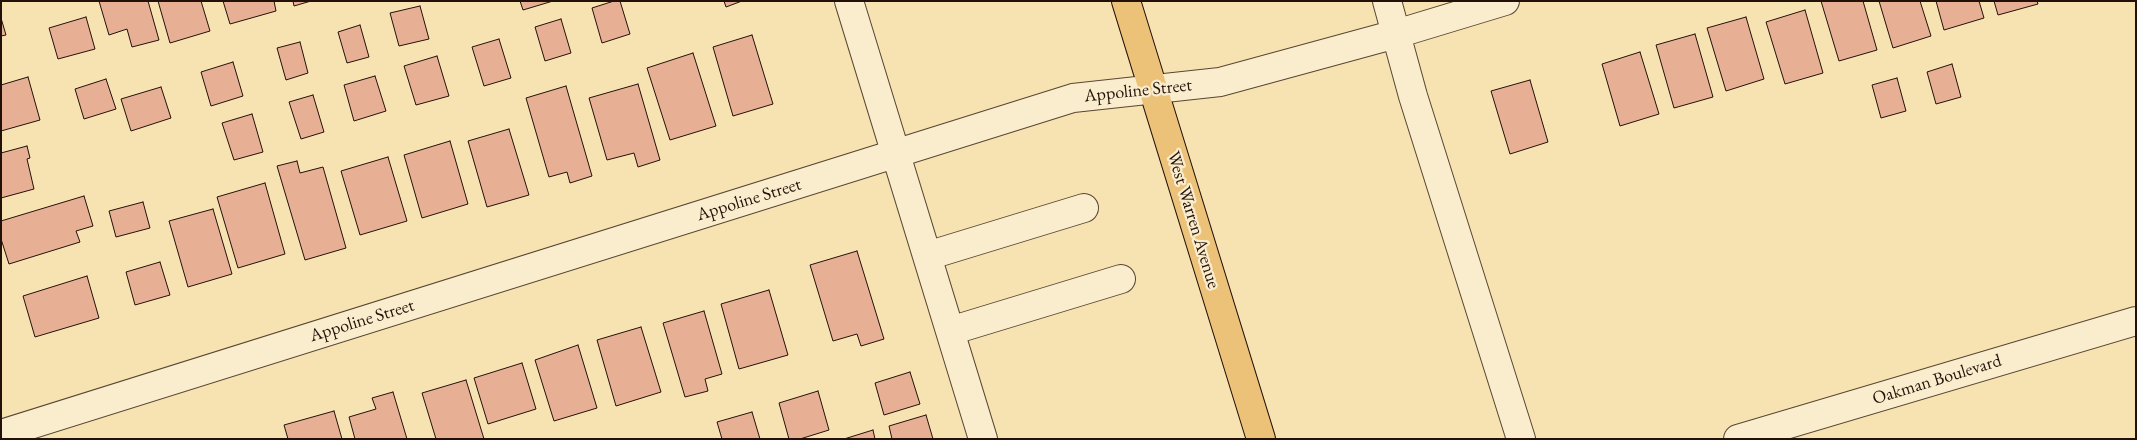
<!DOCTYPE html>
<style>
body{margin:0}
#map{position:relative;width:2137px;height:440px;overflow:hidden;background:#f7e3b2;font-family:"EB Garamond",serif}
canvas{display:block}
.frame{position:absolute;inset:0;border:2px solid #231109;pointer-events:none}
</style>
<div id="map">
<canvas width="2137" height="440"></canvas>
<div class="frame"></div>
</div>
<script>
const c = document.querySelector('canvas').getContext('2d');
c.lineJoin = 'round';
function fillPath(path, color) {
  c.fillStyle = color;
  c.fill(path, 'evenodd');
}
function shape(rows) {
  const path = new Path2D();
  for (const r of rows) {
    path.moveTo(r[0], r[1]);
    for (let i = 2; i < r.length; i += 2) path.lineTo(r[i], r[i + 1]);
  }
  return path;
}
function trace(path, color, width, dash) {
  c.strokeStyle = color;
  c.lineWidth = width;
  c.lineCap = dash ? 'butt' : 'round';
  c.setLineDash(dash || []);
  c.stroke(path);
}
function write(font, color, halo, rows, align = 'center') {
  c.font = font + ' "EB Garamond",serif';
  c.lineWidth = 4.5;
  c.setLineDash([]);
  c.textBaseline = 'middle';
  c.strokeStyle = halo;
  c.fillStyle = color;
  for (const [text, x, y, turn = 0] of rows) {
    c.save();
    c.translate(x, y);
    c.rotate((+turn || 0) * Math.PI / 180);
    c.textAlign = isNaN(turn) ? turn : align;
    if (halo) c.strokeText(text, 0, 0);
    c.fillText(text, 0, 0);
    c.restore();
  }
}
const building = shape([
 [99,1,148,1,159,40,132,47,127,29,109,35,99,1],
 [158,1,201,1,210,31,170,43,158,1],
 [223,1,274,1,276,11,230,24,223,1],
 [293,1,311,1,294,6,293,1],
 [520,1,553,1,523,10,520,1],
 [614,1,620,1,630,34,602,43,592,8,614,1],
 [724,1,742,1,726,7,724,1],
 [1821,1,1863,1,1877,50,1839,61,1821,1],
 [1879,1,1920,1,1931,36,1893,48,1879,1],
 [1936,1,1979,1,1984,18,1944,30,1936,1],
 [1994,1,2037,1,2038,4,1998,15,1994,1],
 [420,6,429,39,399,46,390,13,420,6],
 [1805,10,1823,73,1785,84,1766,22,1805,10],
 [86,17,95,49,58,59,49,28,86,17],
 [1746,17,1764,79,1726,91,1707,28,1746,17],
 [1,18,6,35,1,36,1,18],
 [561,19,571,53,545,61,535,27,561,19],
 [360,25,369,57,347,63,338,32,360,25],
 [1695,34,1713,97,1674,108,1656,45,1695,34],
 [752,35,773,104,733,116,713,47,752,35],
 [499,39,511,78,484,86,472,47,499,39],
 [300,42,308,73,286,80,277,48,300,42],
 [1640,52,1659,114,1620,126,1602,64,1640,52],
 [693,53,716,126,670,140,647,68,693,53],
 [437,56,449,96,416,105,404,66,437,56],
 [233,62,243,96,211,106,201,72,233,62],
 [1952,64,1961,97,1936,104,1927,72,1952,64],
 [375,76,386,111,354,121,344,85,375,76],
 [28,77,40,120,1,131,1,85,28,77],
 [1897,78,1906,111,1881,118,1872,85,1897,78],
 [106,79,116,109,84,119,75,89,106,79],
 [1530,80,1548,142,1510,154,1491,91,1530,80],
 [638,84,660,160,638,167,634,153,607,160,589,98,638,84],
 [566,86,592,176,570,183,567,172,549,177,526,98,566,86],
 [161,87,171,118,131,131,121,99,161,87],
 [313,95,324,132,301,139,289,102,313,95],
 [252,114,263,152,234,160,222,123,252,114],
 [509,129,529,195,487,207,468,141,509,129],
 [450,141,468,204,422,218,404,155,450,141],
 [27,146,30,158,27,159,34,189,1,198,1,153,27,146],
 [388,157,407,221,360,235,341,171,388,157],
 [297,161,300,173,323,167,346,248,305,260,277,166,297,161],
 [265,183,285,254,238,268,217,197,265,183],
 [84,196,93,226,76,231,80,242,9,264,1,239,1,221,84,196],
 [143,202,150,228,116,237,109,211,143,202],
 [213,209,232,274,188,287,169,221,213,209],
 [857,251,884,339,861,346,857,334,833,341,810,265,857,251],
 [160,262,170,295,135,305,126,272,160,262],
 [87,276,99,318,35,337,23,296,87,276],
 [769,290,788,355,739,369,721,304,769,290],
 [704,311,722,374,705,379,708,391,685,397,663,323,704,311],
 [641,327,661,392,616,406,597,340,641,327],
 [578,345,597,408,554,421,535,360,578,345],
 [522,363,536,409,488,424,474,378,522,363],
 [910,372,920,404,884,415,875,383,910,372],
 [466,380,484,439,436,439,422,393,466,380],
 [818,391,829,430,800,439,789,439,779,403,818,391],
 [393,392,407,439,355,439,349,417,376,409,372,398,393,392],
 [334,411,342,439,288,439,284,425,334,411],
 [752,412,760,439,722,439,717,422,752,412],
 [926,415,933,439,892,439,889,426,926,415],
 [873,430,875,439,844,439,873,430]
]);
const minor = shape([
 [849,1,983,439],
 [1387,1,1413,96,1521,439],
 [927,256,1084,208],
 [950,331,1121,279],
 [1,434,1073,98,1220,82,1396,34,1505,1],
 [1738,439,2136,321]
]);
const major = shape([
 [1126,1,1261,439]
]);
const streetNames = [
 ["Appoline Street",1138,91,-6],
 ["Appoline Street",749,200,-17],
 ["West Warren Avenue",1193,220,73],
 ["Appoline Street",362,321,-17],
 ["Oakman Boulevard",1937,380,-17]
];
fillPath(building, '#e7af94');
trace(building, '#231109', 1);
trace(minor, '#584633', 30);
trace(major, '#231109', 30);
trace(minor, '#faedcd', 28);
trace(major, '#ecc279', 28);
write('18px', '#231109', '#faedcd', streetNames);
</script>
